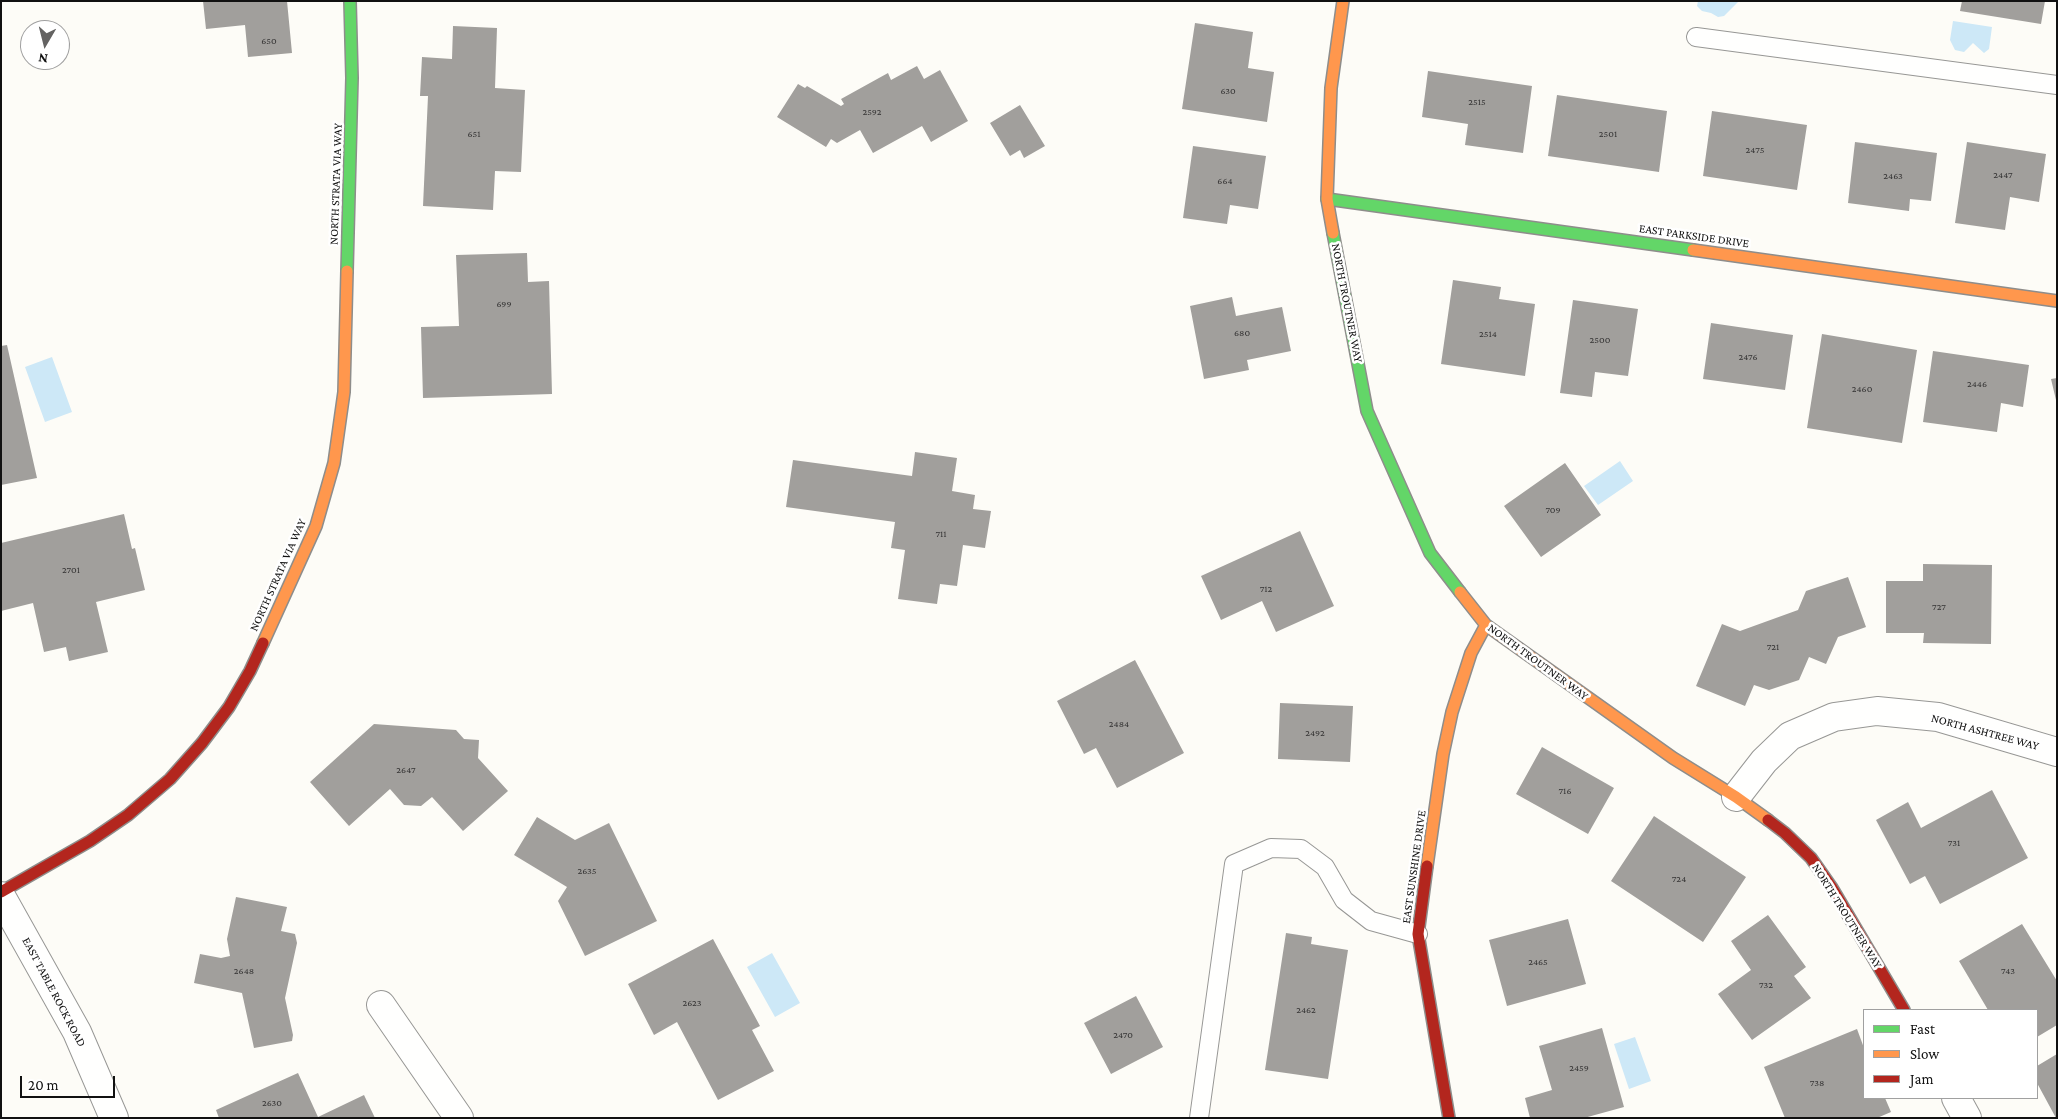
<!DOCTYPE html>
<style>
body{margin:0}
#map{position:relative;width:2058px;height:1119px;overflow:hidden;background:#fdfcf7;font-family:"Crimson Pro",serif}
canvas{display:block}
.frame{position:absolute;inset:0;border:2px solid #111;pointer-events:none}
.legend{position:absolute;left:1863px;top:1009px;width:175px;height:90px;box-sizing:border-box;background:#fff;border:1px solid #a0a0a0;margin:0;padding:6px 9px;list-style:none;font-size:15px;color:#111}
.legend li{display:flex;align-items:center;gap:10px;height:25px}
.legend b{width:25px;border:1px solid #a0a0a0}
.north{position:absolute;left:20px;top:20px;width:50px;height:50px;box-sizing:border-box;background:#fff;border:1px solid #a0a0a0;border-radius:50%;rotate:188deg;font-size:14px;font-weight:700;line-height:20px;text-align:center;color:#111}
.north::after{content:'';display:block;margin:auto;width:18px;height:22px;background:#646362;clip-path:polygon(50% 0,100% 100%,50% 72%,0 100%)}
.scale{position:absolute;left:20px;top:1076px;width:95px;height:22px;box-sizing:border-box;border:2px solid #111;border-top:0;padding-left:6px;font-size:15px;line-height:18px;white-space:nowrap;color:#111;-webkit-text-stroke:4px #fff;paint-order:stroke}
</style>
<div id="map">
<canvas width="2058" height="1119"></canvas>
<div class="frame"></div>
<ul class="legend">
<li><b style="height:6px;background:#63d668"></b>Fast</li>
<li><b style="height:6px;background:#ff974d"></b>Slow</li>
<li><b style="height:6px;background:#b3261e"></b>Jam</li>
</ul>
<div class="north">N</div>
<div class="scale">20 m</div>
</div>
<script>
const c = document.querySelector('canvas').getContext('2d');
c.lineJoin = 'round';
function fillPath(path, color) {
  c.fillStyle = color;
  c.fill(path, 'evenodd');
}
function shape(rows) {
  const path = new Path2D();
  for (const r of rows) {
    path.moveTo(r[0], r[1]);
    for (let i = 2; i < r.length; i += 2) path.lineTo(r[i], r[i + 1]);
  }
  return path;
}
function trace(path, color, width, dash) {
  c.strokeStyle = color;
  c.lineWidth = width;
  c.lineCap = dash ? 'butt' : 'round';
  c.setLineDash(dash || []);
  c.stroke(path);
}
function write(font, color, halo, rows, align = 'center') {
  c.font = font + ' "Crimson Pro",serif';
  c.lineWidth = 5;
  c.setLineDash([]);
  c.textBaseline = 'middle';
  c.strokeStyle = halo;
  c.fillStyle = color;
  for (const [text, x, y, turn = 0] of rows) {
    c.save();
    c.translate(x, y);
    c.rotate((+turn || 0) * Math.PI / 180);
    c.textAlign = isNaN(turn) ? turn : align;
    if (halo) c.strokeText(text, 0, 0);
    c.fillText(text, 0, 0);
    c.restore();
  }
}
const water = shape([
 [1698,1,1739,1,1724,16,1718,17,1711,13,1702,11,1697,6],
 [1953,21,1992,27,1989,49,1984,53,1973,43,1964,52,1955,50,1950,40],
 [52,357,72,412,45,422,25,367],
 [1620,461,1633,481,1598,505,1584,486],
 [772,953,800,1003,775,1017,747,967],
 [1635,1037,1651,1081,1629,1089,1614,1044]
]);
const building = shape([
 [203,1,287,1,292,53,248,57,245,25,206,29],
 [1962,1,2045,1,2041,24,1960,11],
 [1195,23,1253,32,1248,68,1274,72,1267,122,1182,109],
 [453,26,497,28,495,88,525,90,521,172,495,171,493,210,423,206,428,96,420,96,422,57,452,59],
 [917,66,924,79,940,70,968,121,931,142,922,126,873,153,860,130,837,143,831,139,826,147,777,117,798,84,805,88,807,86,841,106,844,104,841,99,888,73,891,80],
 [1428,71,1532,86,1523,153,1465,145,1468,124,1422,117],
 [1557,95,1667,111,1659,172,1548,156],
 [1020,105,1045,146,1024,158,1020,150,1010,156,990,123],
 [1712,111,1807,125,1797,190,1703,176],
 [1855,142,1937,153,1931,201,1910,199,1909,211,1848,203],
 [1967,142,2046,154,2039,202,2010,197,2005,230,1955,223],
 [1193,146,1266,156,1258,209,1230,205,1227,224,1183,218],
 [527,253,528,282,549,281,552,394,423,398,421,327,459,326,456,255],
 [1453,280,1501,287,1499,299,1535,304,1525,376,1441,364],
 [1232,297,1236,316,1282,307,1291,351,1247,360,1249,370,1204,379,1190,306],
 [1573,300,1638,309,1628,376,1595,372,1592,397,1560,393],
 [1711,323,1793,335,1785,390,1703,379],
 [1822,334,1917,350,1902,443,1807,428],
 [7,345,37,478,1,485,1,346],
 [1933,351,2029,365,2023,407,2001,403,1997,432,1923,422],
 [2057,378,2057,399,2056,400,2051,379],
 [915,452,957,458,952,491,975,495,973,509,991,511,985,548,963,545,957,586,940,584,937,604,898,599,905,550,891,548,895,522,786,507,793,460,912,476],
 [1565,463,1601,515,1541,557,1504,506],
 [124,514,132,549,135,548,145,590,96,602,108,652,69,661,66,647,44,652,33,603,1,611,1,543],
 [1300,531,1334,606,1276,632,1262,601,1221,620,1201,576],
 [1923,564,1992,565,1991,644,1923,643,1924,633,1886,633,1886,581,1923,581],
 [1848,577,1866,627,1838,637,1826,664,1809,657,1799,680,1769,690,1754,685,1745,706,1696,686,1722,624,1740,631,1798,610,1806,591],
 [1135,660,1184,753,1117,788,1096,748,1084,754,1057,701],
 [1280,703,1353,706,1350,762,1278,759],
 [374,724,456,730,464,739,479,740,478,758,508,791,463,831,432,797,421,806,404,805,390,789,349,826,310,782],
 [1542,747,1614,788,1588,834,1516,794],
 [1992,790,2028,858,1940,904,1925,876,1910,884,1876,820,1908,802,1921,828],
 [1654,816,1746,877,1703,942,1611,881],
 [537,817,575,840,609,823,657,921,585,956,558,901,567,887,514,855],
 [236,897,287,907,281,931,295,934,297,943,285,998,293,1035,292,1041,254,1048,242,993,194,983,200,954,221,958,230,956,227,939],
 [1768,915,1806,967,1794,976,1811,998,1752,1040,1718,994,1751,970,1731,941],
 [1568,919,1586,984,1507,1006,1489,940],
 [2022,924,2057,981,2057,1025,2037,1037,2037,1010,1988,1010,1959,961],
 [1286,933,1312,937,1311,944,1348,950,1328,1079,1265,1070],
 [713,939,760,1026,752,1030,774,1071,718,1100,677,1022,654,1035,628,984],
 [1136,996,1163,1047,1111,1074,1084,1023],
 [1602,1028,1624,1107,1584,1118,1530,1118,1525,1098,1552,1090,1539,1046],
 [1857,1029,1864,1048,1864,1098,1885,1098,1891,1112,1877,1118,1785,1118,1764,1067],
 [2057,1054,2057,1118,2056,1118,2037,1083,2037,1066],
 [298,1073,318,1117,364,1095,375,1118,219,1118,216,1110]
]);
const lane = shape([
 [1696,37,2057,85],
 [1199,1118,1234,864,1271,848,1301,849,1325,867,1344,900,1371,921,1418,934]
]);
const street = shape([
 [1736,797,1764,761,1790,736,1834,717,1877,711,1938,717,2057,752],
 [1,896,77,1032,114,1118],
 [381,1005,459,1118],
 [1956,1098,1967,1118]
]);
const fast = shape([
 [1327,199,1693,250],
 [1333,233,1367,411,1430,553,1460,592],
 [347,271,352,78,350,1]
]);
const slow = shape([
 [1333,233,1327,199,1331,88,1343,1],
 [1693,250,2057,301],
 [1460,592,1486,625,1673,758,1736,797,1768,820],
 [263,643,316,526,334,463,344,392,347,271],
 [1427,866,1443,754,1452,712,1471,653,1486,625]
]);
const jam = shape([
 [1768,820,1785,833,1811,858,1832,888,1904,1010],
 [1427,866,1418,934,1449,1118],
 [1,892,90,841,128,815,170,779,202,743,229,707,250,671,263,643]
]);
const numberNames = [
 ["650",269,41],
 ["630",1228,91],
 ["2515",1477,102],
 ["2592",872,112],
 ["651",474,134],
 ["2501",1608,134],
 ["2475",1755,150],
 ["2447",2003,175],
 ["2463",1893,176],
 ["664",1225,181],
 ["699",504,304],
 ["680",1242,333],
 ["2514",1488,334],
 ["2500",1600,340],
 ["2476",1748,357],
 ["2446",1977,384],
 ["2460",1862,389],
 ["709",1553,510],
 ["711",941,534],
 ["2701",71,570],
 ["712",1266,589],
 ["727",1939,607],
 ["721",1773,647],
 ["2484",1119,724],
 ["2492",1315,733],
 ["2647",406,770],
 ["716",1565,791],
 ["731",1954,843],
 ["2635",587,871],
 ["724",1679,879],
 ["2465",1538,962],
 ["2648",244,971],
 ["743",2008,971],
 ["732",1766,985],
 ["2623",692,1003],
 ["2462",1306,1010],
 ["2470",1123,1035],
 ["2459",1579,1068],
 ["738",1817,1083],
 ["2630",272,1103]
];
const streetNames = [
 ["NORTH STRATA VIA WAY",336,184,-88],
 ["EAST PARKSIDE DRIVE",1694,236,8],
 ["NORTH TROUTNER WAY",1347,303,79],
 ["NORTH STRATA VIA WAY",278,575,-66],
 ["NORTH TROUTNER WAY",1538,662,36],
 ["NORTH ASHTREE WAY",1985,732,15],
 ["EAST SUNSHINE DRIVE",1414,867,-82],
 ["NORTH TROUTNER WAY",1847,916,58],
 ["EAST TABLE ROCK ROAD",54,992,62]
];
fillPath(water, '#cde8f7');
fillPath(building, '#a19f9c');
trace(lane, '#979795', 20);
trace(street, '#979795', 30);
trace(fast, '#8e8d8b', 14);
trace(slow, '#8e8d8b', 14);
trace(jam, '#8e8d8b', 14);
trace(lane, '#fffffe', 18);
trace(street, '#fffffe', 28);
trace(fast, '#63d668', 11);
trace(slow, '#ff974d', 11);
trace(jam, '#b3261e', 11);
write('10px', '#353434', null, numberNames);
write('12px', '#111', '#fff', streetNames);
</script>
